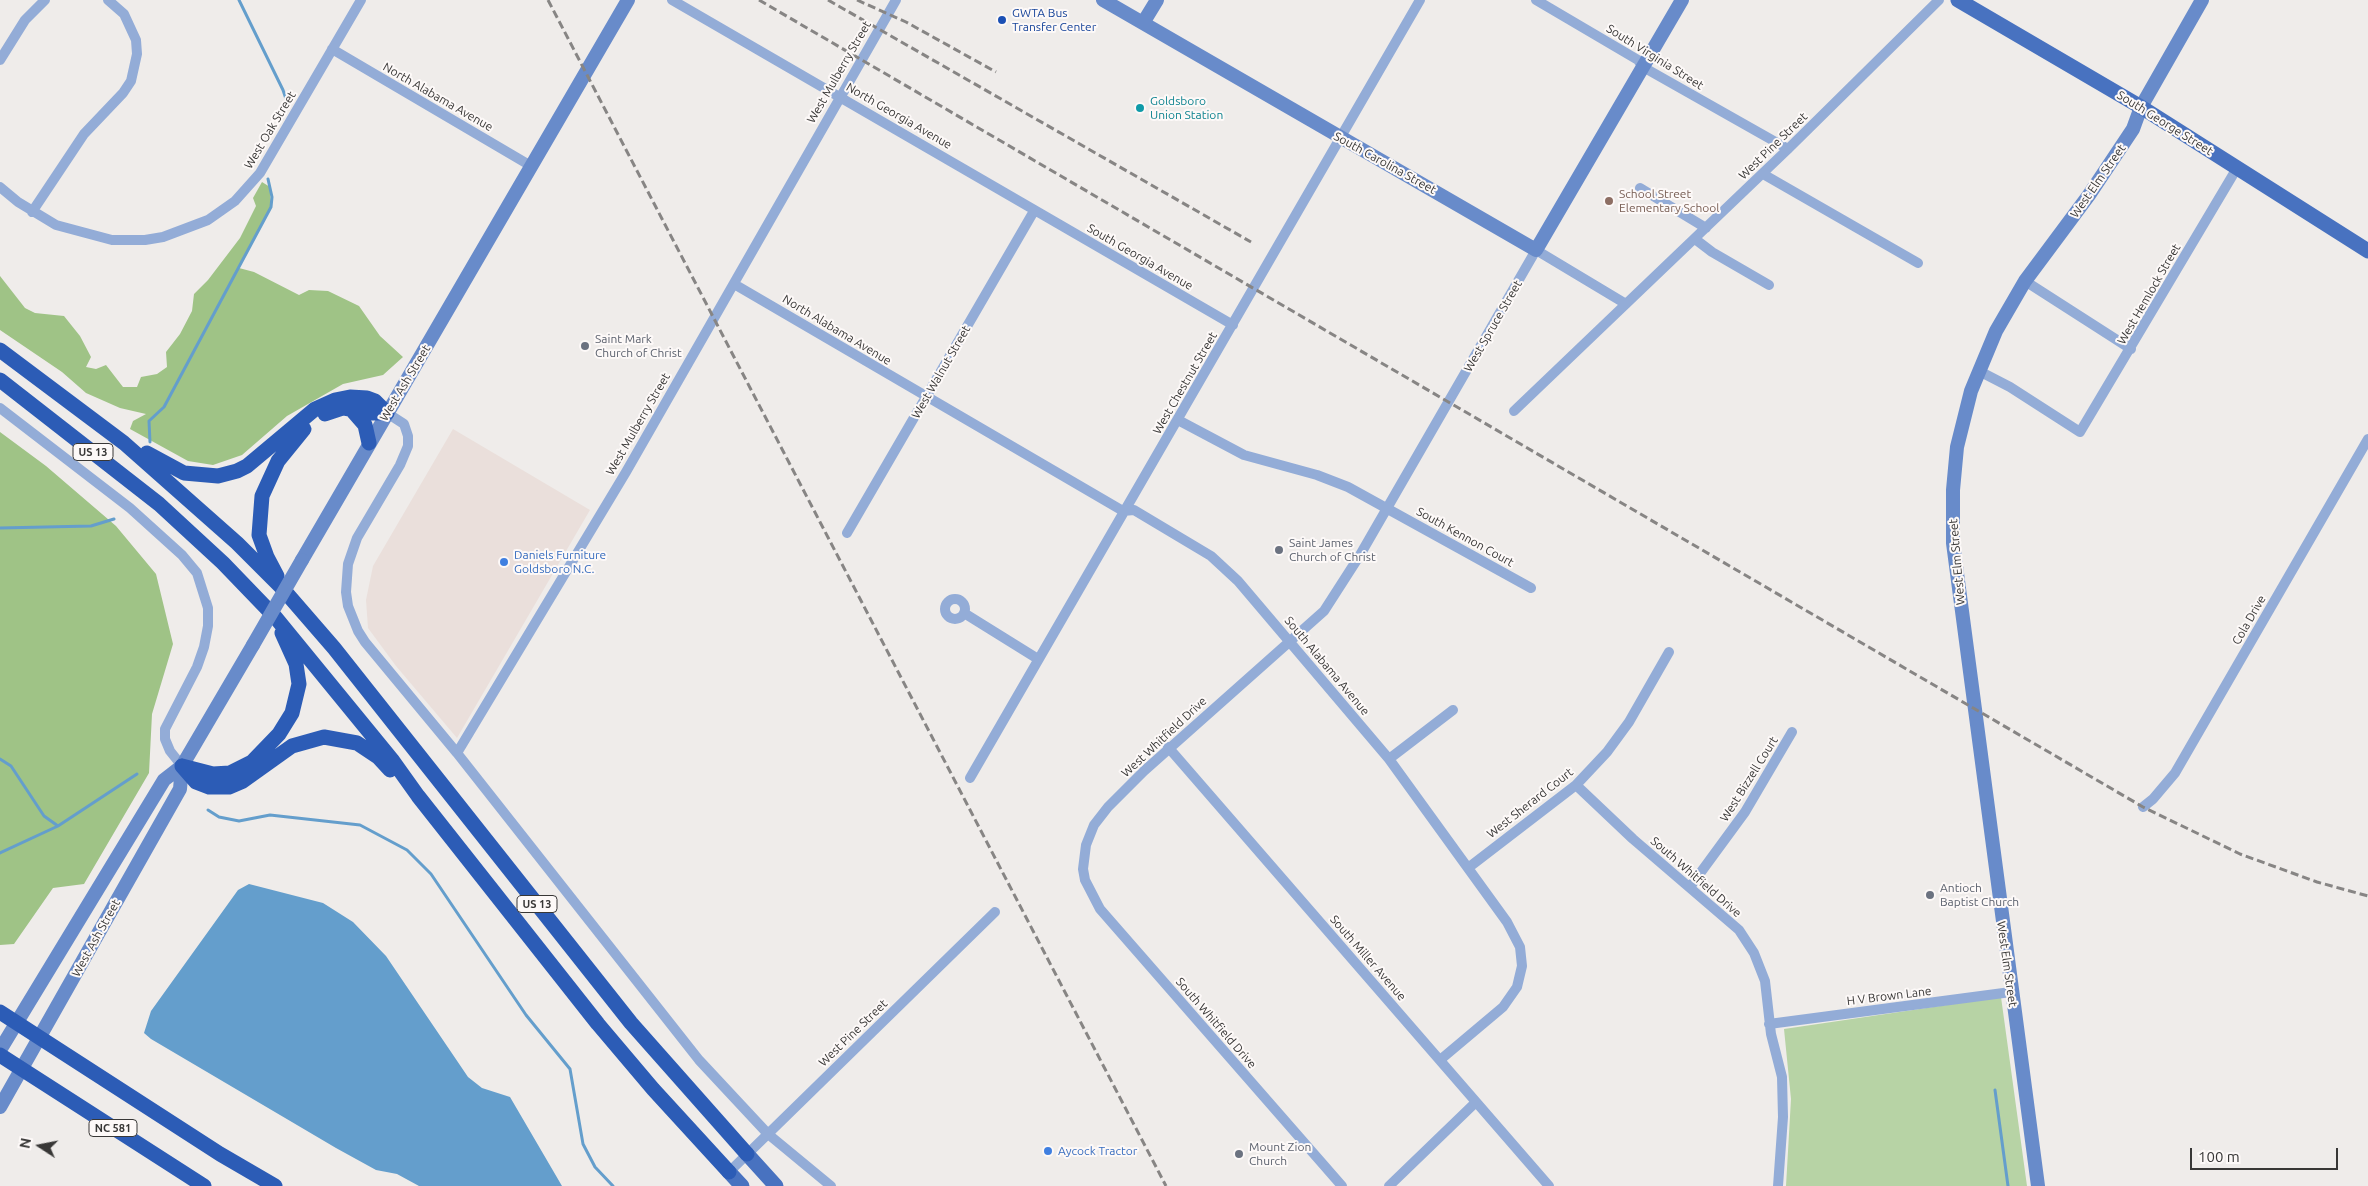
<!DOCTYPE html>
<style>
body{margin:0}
#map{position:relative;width:2368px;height:1186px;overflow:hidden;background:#efecea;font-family:Ubuntu,sans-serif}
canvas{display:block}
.north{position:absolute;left:15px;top:1121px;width:50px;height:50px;-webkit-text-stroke:4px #fdf9f8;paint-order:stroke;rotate:281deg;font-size:14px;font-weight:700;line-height:20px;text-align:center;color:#383736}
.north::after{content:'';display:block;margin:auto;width:18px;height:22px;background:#383736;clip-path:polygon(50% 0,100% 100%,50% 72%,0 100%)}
.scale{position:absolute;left:2190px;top:1148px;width:148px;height:22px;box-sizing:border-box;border:2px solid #383736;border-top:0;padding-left:6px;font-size:15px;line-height:18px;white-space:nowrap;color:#383736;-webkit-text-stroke:4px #fdf9f8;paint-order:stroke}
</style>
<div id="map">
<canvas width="2368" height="1186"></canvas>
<div class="north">N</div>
<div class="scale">100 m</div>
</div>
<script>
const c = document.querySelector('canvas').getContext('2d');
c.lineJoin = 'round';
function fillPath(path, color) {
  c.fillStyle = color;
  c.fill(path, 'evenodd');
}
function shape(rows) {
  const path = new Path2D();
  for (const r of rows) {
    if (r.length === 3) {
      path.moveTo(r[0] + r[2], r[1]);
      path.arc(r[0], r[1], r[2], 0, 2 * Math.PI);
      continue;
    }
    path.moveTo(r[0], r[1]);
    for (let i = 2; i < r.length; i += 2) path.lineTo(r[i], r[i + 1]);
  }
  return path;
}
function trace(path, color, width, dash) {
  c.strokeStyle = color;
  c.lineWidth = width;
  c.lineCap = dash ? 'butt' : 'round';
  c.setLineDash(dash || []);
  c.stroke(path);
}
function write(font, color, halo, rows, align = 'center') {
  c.font = font + ' Ubuntu,sans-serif';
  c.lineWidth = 4;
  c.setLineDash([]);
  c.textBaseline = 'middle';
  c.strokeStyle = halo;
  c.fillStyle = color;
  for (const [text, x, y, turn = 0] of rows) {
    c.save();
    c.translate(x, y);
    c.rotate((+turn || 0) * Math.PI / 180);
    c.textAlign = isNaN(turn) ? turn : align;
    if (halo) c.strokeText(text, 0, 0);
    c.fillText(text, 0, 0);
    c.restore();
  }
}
const built = shape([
 [453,429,590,510,457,738,396,666,368,628,366,600,373,566]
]);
const green = shape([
 [2001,997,2027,1186,1786,1186,1791,1099,1784,1029]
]);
const forest = shape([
 [262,182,270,187,271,207,239,268,254,272,299,295,309,290,328,291,359,306,380,336,403,357,383,375,343,384,287,416,242,455,213,465,188,461,130,429,133,421,146,414,120,408,86,393,62,372,0,330,0,276,25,308,35,313,64,316,80,336,91,357,86,367,96,369,106,365,123,387,137,387,141,377,157,374,167,367,166,352,180,334,192,311,194,294,208,280,240,238,256,206,253,198],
 [0,432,46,466,116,526,156,574,173,644,152,714,149,773,84,884,53,888,14,944,0,945]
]);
const water = shape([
 [249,884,323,903,353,922,386,956,468,1077,482,1088,510,1097,562,1186,419,1186,397,1174,376,1170,336,1148,151,1039,144,1033,151,1011,238,890]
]);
const stream = shape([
 [239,0,283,90,288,105],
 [150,442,149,421,164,407,271,207,272,197,268,179],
 [0,528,91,526,114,519],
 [0,759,11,766,44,816,58,826],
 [208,810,219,817,239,821,270,815,360,825,407,850,431,874,526,1015,570,1069,583,1144,595,1167,613,1186],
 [0,853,58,826,137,774],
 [1995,1090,2008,1186]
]);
const street = shape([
 [672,0,1233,325],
 [1536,0,1638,60,1643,67,1788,149],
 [332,49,531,166],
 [0,60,25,20,45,0],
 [1763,174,1918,263],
 [0,187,18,202,56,225,112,240,145,240,163,237,208,220,235,201,260,173,361,0],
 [1640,188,1706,228],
 [32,212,84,134,123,93,131,81,137,54,136,40,124,14,108,0],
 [1695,239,1712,252,1769,285],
 [2025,281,2131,349],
 [734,284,1123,511,1134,510,1211,556,1238,581,1389,759,1507,922,1520,947,1522,966,1517,987,1503,1007,1440,1060],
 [1979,371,2010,387,2080,432,2237,168],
 [0,408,130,508,182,555,197,573,208,608,208,626,204,647,197,667,165,729,165,739,170,751,182,766],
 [1514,411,1788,149,1939,0],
 [387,413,404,424,408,436,408,446,400,465,357,538,348,564,346,592,348,606,358,631,365,642,457,753,699,1060,768,1134,831,1186],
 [1178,420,1244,455,1317,475,1348,487,1531,588],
 [847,533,1034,211],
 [955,609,10],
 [964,613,1038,659],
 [1168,747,1549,1186],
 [457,753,626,472,896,0],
 [1389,759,1453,710],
 [970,778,1420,0],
 [1576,785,1633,839,1739,930,1754,953,1765,981,1771,1034,1782,1077,1783,1117,1778,1186],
 [2143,807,2153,799,2175,773,2368,439],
 [1468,868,1576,785,1607,752,1629,722,1669,652],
 [1690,887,1745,812,1792,732],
 [1769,1024,2011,992],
 [729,1172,995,912],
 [1342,1186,1100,909,1085,880,1083,869,1086,845,1094,825,1108,807,1144,771,1324,611,1360,555,1536,250,1626,304],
 [1389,1186,1475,1103]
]);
const secondary = shape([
 [1103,0,1536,250,1682,0],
 [1143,23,1157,0],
 [302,560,628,0],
 [0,1050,164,780,182,766,253,645],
 [0,1107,180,789,182,766],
 [2038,1186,1953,543,1953,490,1957,447,1971,391,1996,331,2025,281,2089,195,2133,129,2141,107,2202,0]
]);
const primary = shape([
 [1958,0,2141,107,2368,251],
 [747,1154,776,1186],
 [729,1172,742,1186]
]);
const highway = shape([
 [0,350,124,443,237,543,282,588,334,648,631,1023,747,1154],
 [0,380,159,504,223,563,276,618,393,761,418,796,598,1024,653,1089,729,1172],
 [351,409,365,425,369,443],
 [325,414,343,408,370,413,387,413],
 [147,453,184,473,218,476,237,471,247,466,315,409,335,400,350,397,367,398,375,401,387,413],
 [277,576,267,557,259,535,262,496,278,461,304,429],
 [182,766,196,782,209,787,229,787,243,781,292,746,324,737,357,743,378,757,390,770],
 [182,766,213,774,230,773,252,762,279,734,292,713,299,684,296,664,282,633],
 [0,1012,220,1154,275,1186],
 [0,1055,204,1186]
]);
const rail = shape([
 [548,0,1166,1186],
 [759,0,2143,807,2240,854,2317,882,2368,896],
 [828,0,1251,242],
 [857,0,906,22,996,72]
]);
const secondaryBridge = shape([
 [253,645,302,560]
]);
const markers = [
 [1002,20,5,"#1a4fb4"],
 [1140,108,5,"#0f9aa8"],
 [1609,201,5,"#8d6e63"],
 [585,346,5,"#6b7280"],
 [1279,550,5,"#6b7280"],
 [504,562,5,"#3f7fe0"],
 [1930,895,5,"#6b7280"],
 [1048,1151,5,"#3f7fe0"],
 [1239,1154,5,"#6b7280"]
];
const shields = [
 [93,452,40],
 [537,904,40],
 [113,1128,48]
];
const shieldNames = [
 ["US 13",93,452],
 ["US 13",537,904],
 ["NC 581",113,1128]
];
const transitNames = [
 ["GWTA Bus",1012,13],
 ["Transfer Center",1012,27]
];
const streetNames = [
 ["South Virginia Street",1655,57,32],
 ["West Mulberry Street",839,72,-60],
 ["North Alabama Avenue",438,97,30],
 ["North Georgia Avenue",899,116,30],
 ["South George Street",2165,123,32],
 ["West Oak Street",270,130,-59],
 ["West Pine Street",1773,146,-44],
 ["South Carolina Street",1385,163,29],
 ["West Elm Street",2098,181,-55],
 ["South Georgia Avenue",1140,257,30],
 ["West Hemlock Street",2149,294,-60],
 ["West Spruce Street",1493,326,-60],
 ["North Alabama Avenue",837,330,31],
 ["West Walnut Street",941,372,-60],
 ["West Ash Street",405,383,-59],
 ["West Chestnut Street",1185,383,-60],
 ["West Mulberry Street",638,424,-60],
 ["South Kennon Court",1465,537,29],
 ["West Elm Street",1957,562,-95],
 ["Cola Drive",2249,620,-60],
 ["South Alabama Avenue",1327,666,50],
 ["West Whitfield Drive",1164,737,-43],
 ["West Bizzell Court",1749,779,-58],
 ["West Sherard Court",1530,803,-38],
 ["South Whitfield Drive",1696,877,41],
 ["West Ash Street",96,938,-61],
 ["South Miller Avenue",1368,958,49],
 ["West Elm Street",2007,964,82],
 ["H V Brown Lane",1889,996,-7],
 ["South Whitfield Drive",1216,1023,49],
 ["West Pine Street",853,1033,-44]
];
const cultureNames = [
 ["Goldsboro",1150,101],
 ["Union Station",1150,115]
];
const educationNames = [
 ["School Street",1619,194],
 ["Elementary School",1619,208]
];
const worshipNames = [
 ["Saint Mark",595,339],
 ["Church of Christ",595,353],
 ["Saint James",1289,543],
 ["Church of Christ",1289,557],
 ["Antioch",1940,888],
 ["Baptist Church",1940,902],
 ["Mount Zion",1249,1147],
 ["Church",1249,1161]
];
const shopNames = [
 ["Daniels Furniture",514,555],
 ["Goldsboro N.C.",514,569],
 ["Aycock Tractor",1058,1151]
];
fillPath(built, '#eadfdb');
fillPath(green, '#b7d3a5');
fillPath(forest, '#9fc386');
fillPath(water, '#649ecc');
trace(stream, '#649ecc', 3);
trace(street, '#93acd7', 10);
trace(secondary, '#688bca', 14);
trace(primary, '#4872c0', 15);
trace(highway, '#2c5cb6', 15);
trace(rail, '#878584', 3, [8, 4]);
trace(secondaryBridge, '#688bca', 14);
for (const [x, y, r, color] of markers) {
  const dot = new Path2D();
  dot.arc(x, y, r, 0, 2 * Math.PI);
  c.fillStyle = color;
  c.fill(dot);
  trace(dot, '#fdf9f8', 2);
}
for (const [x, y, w] of shields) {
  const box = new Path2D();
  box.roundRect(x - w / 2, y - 8.5, w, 17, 4);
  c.fillStyle = '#fdf9f8';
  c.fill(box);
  trace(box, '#383736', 1);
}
write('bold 11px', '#383736', null, shieldNames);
write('12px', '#164399', '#fdf9f8', transitNames, 'left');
write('12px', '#383736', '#fdf9f8', streetNames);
write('12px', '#0d838f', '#fdf9f8', cultureNames, 'left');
write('12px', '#785e54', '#fdf9f8', educationNames, 'left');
write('12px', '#5b616d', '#fdf9f8', worshipNames, 'left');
write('12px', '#366cbe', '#fdf9f8', shopNames, 'left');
</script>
